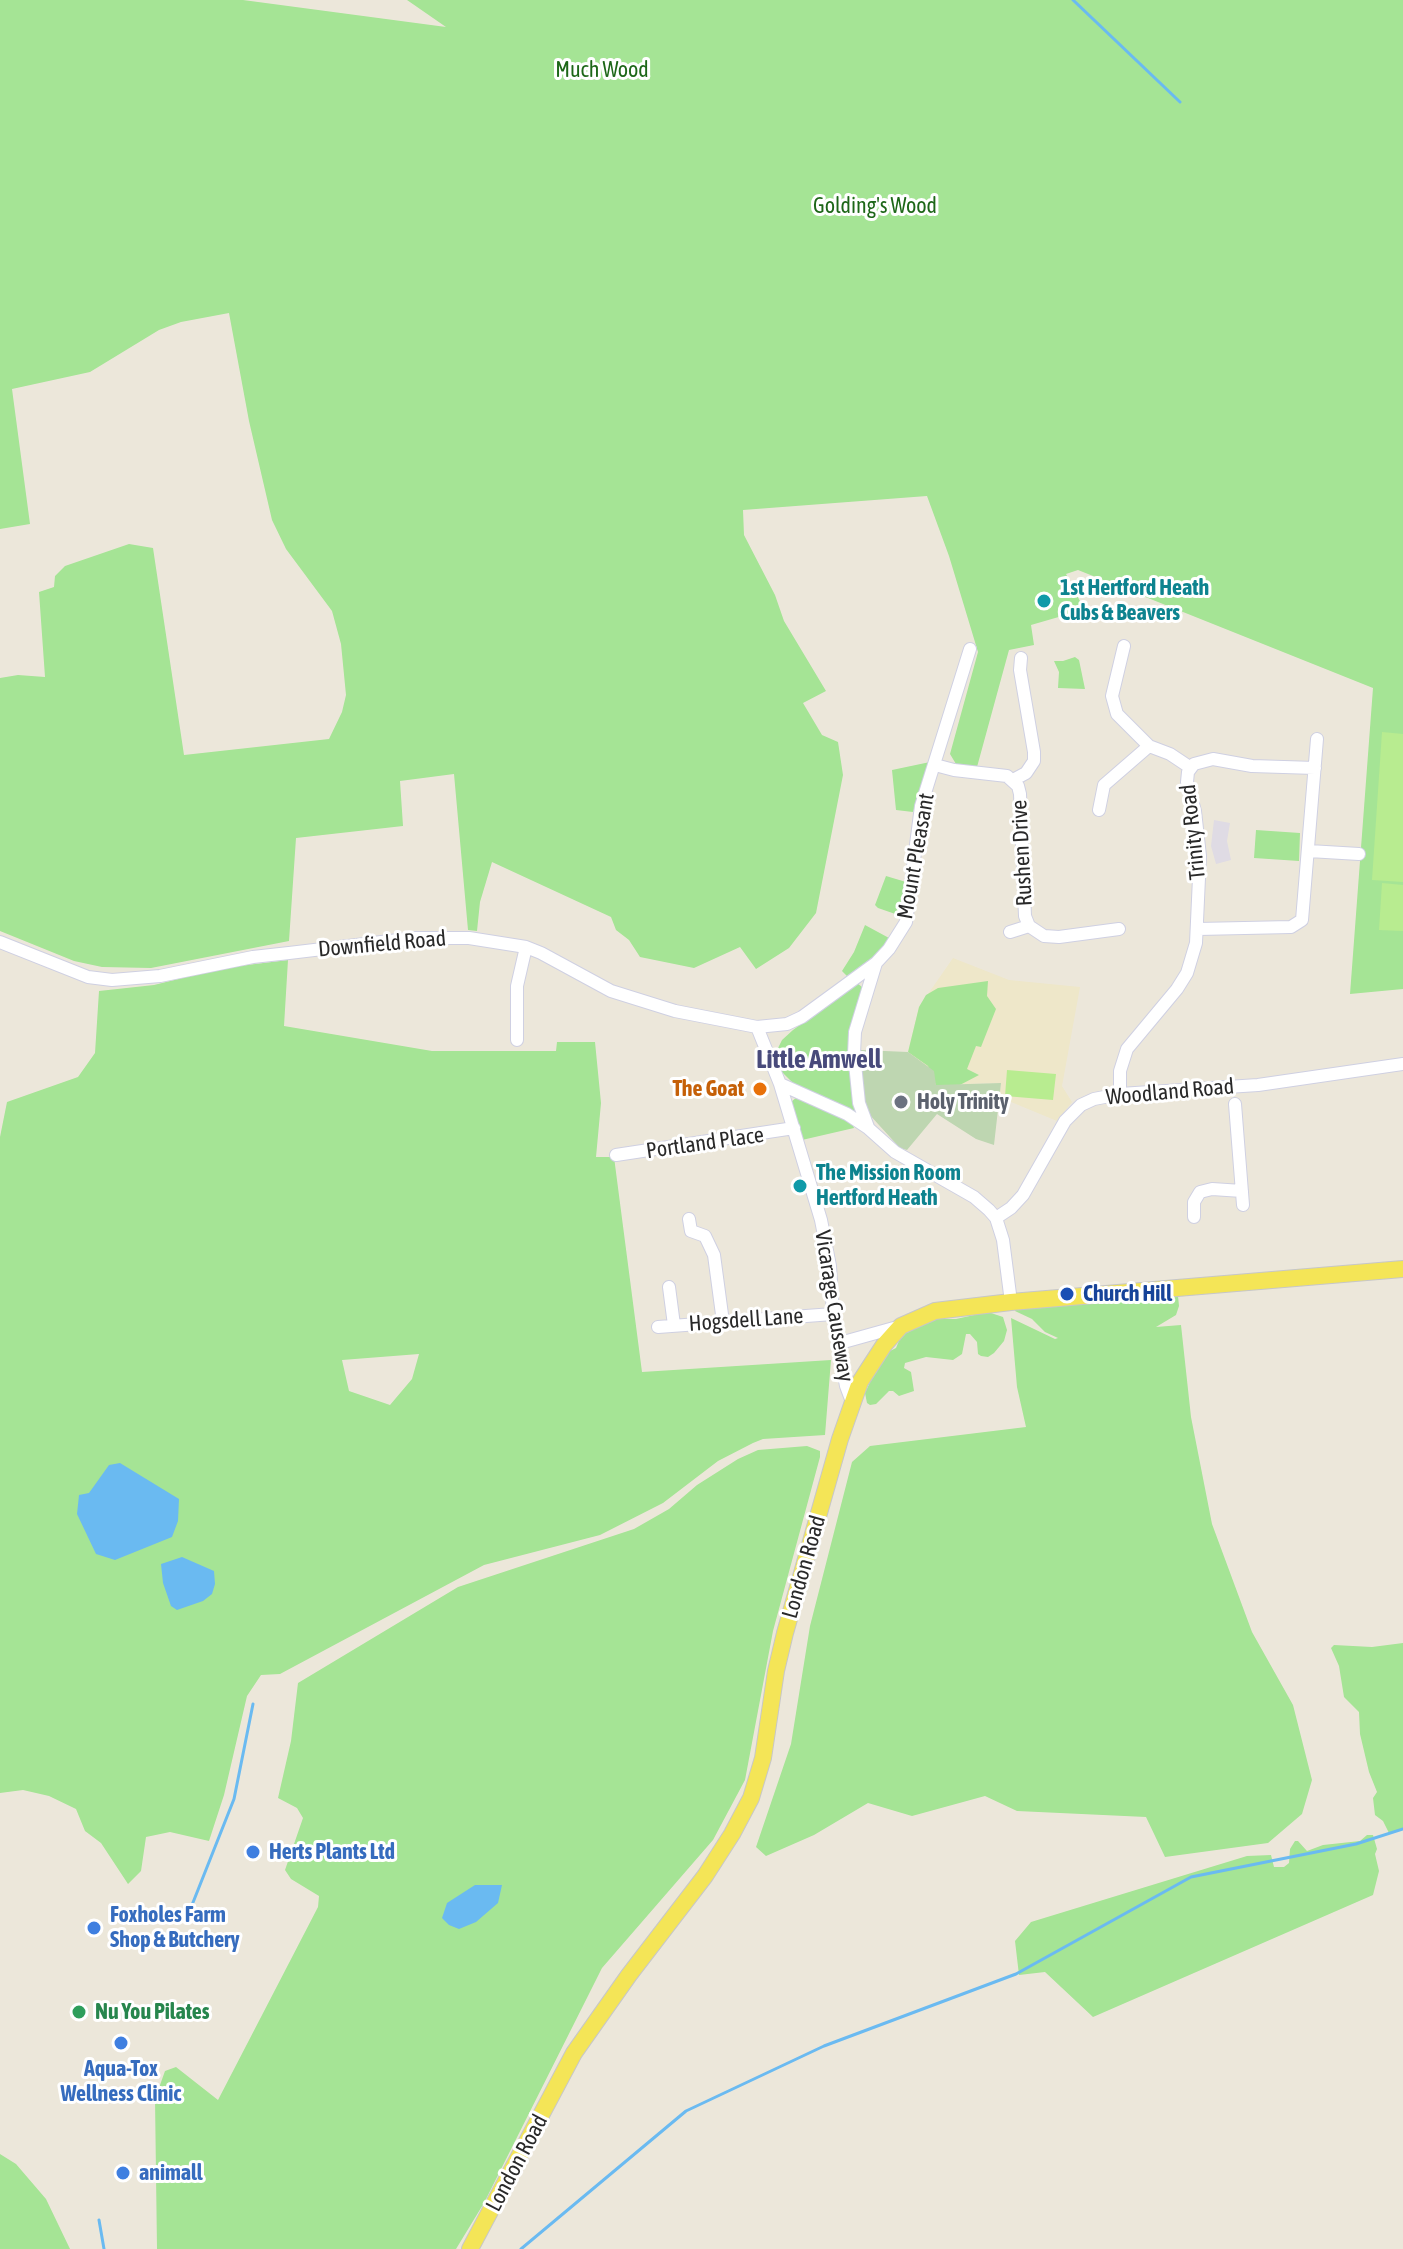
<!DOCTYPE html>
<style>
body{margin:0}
canvas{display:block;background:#ece7da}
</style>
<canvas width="1403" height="2249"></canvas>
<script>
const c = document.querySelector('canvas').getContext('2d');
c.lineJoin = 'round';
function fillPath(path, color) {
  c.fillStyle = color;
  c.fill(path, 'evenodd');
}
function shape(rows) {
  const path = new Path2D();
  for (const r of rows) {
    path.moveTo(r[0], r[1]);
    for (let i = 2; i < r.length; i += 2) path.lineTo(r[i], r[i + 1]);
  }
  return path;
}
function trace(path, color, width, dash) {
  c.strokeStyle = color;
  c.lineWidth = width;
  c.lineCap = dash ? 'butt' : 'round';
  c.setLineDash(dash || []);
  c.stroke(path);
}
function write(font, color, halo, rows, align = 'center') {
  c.font = font + ' "Asap Condensed",sans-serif';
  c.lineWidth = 6;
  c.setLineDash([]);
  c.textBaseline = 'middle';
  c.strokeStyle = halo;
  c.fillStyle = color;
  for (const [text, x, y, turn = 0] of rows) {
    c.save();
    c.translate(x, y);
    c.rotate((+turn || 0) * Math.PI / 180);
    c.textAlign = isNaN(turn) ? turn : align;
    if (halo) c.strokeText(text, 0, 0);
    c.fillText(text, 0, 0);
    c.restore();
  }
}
const industrial = shape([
 [1214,820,1230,823,1227,841,1231,860,1216,864,1211,846]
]);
const education = shape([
 [953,958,1009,980,1080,987,1062,1086,1072,1102,1057,1121,999,1097,1001,1083,936,1085,908,1052,919,1007]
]);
const green = shape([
 [0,0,243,0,446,27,407,0,1403,0,1403,989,1350,994,1373,688,1078,570,1066,574,1083,607,1069,614,1031,625,1034,645,1009,650,977,767,962,767,956,764,950,754,978,652,949,556,927,496,743,510,744,535,775,595,784,621,826,691,803,703,822,735,838,742,843,775,816,913,789,948,756,969,740,947,694,968,640,957,629,940,616,930,611,917,492,862,480,902,477,931,468,930,454,774,400,781,403,826,296,838,289,941,151,968,102,967,74,961,0,931,0,678,18,675,45,677,39,592,54,587,55,576,65,566,129,544,153,548,184,755,329,739,342,712,346,695,341,644,332,611,286,549,272,520,249,421,229,313,181,322,159,330,90,372,12,389,30,524,0,529],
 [1075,657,1079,660,1085,689,1058,688,1059,672,1054,661,1063,661],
 [930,762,913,812,896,810,892,770],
 [1256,830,1300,833,1299,861,1254,858],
 [886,876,906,882,901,916,878,908,875,905],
 [865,925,889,938,877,954,847,976,842,971,854,952],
 [288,960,284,1026,432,1051,556,1051,557,1042,595,1042,601,1103,596,1157,614,1157,642,1372,831,1360,825,1435,763,1439,753,1443,718,1461,663,1503,600,1535,484,1565,280,1674,261,1675,247,1696,224,1795,209,1841,170,1832,146,1837,141,1871,128,1884,101,1843,85,1831,76,1809,49,1796,23,1790,0,1793,0,1137,7,1102,78,1077,95,1053,99,991,154,985,223,968],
 [419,1354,412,1379,390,1405,349,1391,342,1360],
 [988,981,987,996,996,1009,981,1047,976,1046,967,1069,979,1075,958,1086,936,1085,928,1066,908,1052,919,1007,926,995,938,988],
 [857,983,862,987,862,994,856,1115,796,1086,782,1072,777,1060,777,1050,782,1040,793,1030],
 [797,1097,852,1123,854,1128,802,1140,791,1102],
 [1171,1292,1178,1296,1179,1306,1176,1315,1156,1327,1181,1325,1191,1417,1212,1524,1252,1632,1293,1705,1312,1780,1302,1814,1268,1843,1165,1857,1146,1817,1017,1811,985,1796,912,1816,868,1803,814,1835,766,1856,756,1847,791,1744,810,1626,852,1462,870,1446,1026,1427,1017,1387,1011,1318,1055,1339,1058,1338,1045,1332,1032,1319,1015,1311,1017,1306],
 [988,1312,1003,1317,1007,1330,1004,1341,994,1353,988,1357,981,1356,978,1354,977,1342,970,1334,966,1334,962,1354,953,1360,926,1357,905,1363,904,1368,911,1372,914,1391,899,1396,893,1391,889,1391,876,1404,870,1405,867,1403,865,1393,873,1376,886,1353,896,1348,901,1336,933,1319,956,1319],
 [807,1446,820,1451,820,1457,773,1631,745,1780,713,1840,602,1968,484,2203,456,2249,157,2249,155,2099,165,2071,176,2067,218,2100,318,1907,319,1896,291,1879,285,1870,303,1818,297,1808,278,1798,291,1741,298,1683,458,1587,634,1529,669,1509,697,1485,738,1459,758,1450],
 [1403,1643,1403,1829,1389,1833,1383,1821,1375,1815,1373,1798,1377,1792,1369,1772,1360,1734,1359,1712,1344,1697,1339,1666,1331,1648,1334,1645,1372,1647],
 [1367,1835,1373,1835,1377,1849,1375,1854,1379,1871,1373,1895,1093,2017,1045,1972,1019,1975,1015,1941,1031,1922,1247,1856,1271,1855,1274,1867,1284,1867,1289,1863,1290,1849,1295,1841,1298,1841,1307,1851,1323,1845,1360,1841],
 [0,2154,16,2164,46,2199,70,2249,0,2249]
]);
const cemetery = shape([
 [861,1050,908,1052,934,1071,936,1085,1001,1083,994,1145,976,1139,937,1114,907,1150,900,1148,868,1113,862,1090]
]);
const pitch = shape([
 [1382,732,1403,734,1403,882,1372,880],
 [1382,883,1403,885,1403,931,1379,930],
 [1007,1070,1056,1074,1053,1100,1005,1096]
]);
const water = shape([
 [120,1463,179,1499,178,1521,172,1537,115,1560,96,1554,77,1514,79,1495,89,1493,109,1465],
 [182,1557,214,1571,215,1584,212,1594,203,1601,177,1610,171,1606,163,1583,161,1564],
 [475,1885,502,1885,498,1903,476,1922,459,1929,449,1925,442,1918,447,1903]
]);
const stream = shape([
 [1073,0,1180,102],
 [192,1905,234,1799,253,1704],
 [99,2220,104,2249],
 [521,2249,686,2111,824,2046,1016,1974,1191,1877,1356,1844,1403,1829]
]);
const minor = shape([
 [1124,646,1112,696,1117,714,1149,746,1170,754,1191,768],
 [935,765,954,770,1007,776,1018,786,1020,794,1025,916,1029,926],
 [1013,780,1026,773,1034,761,1034,752,1020,670,1021,658],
 [1099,810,1104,785,1149,746],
 [1309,851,1359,854],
 [1198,929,1291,927,1302,920,1317,739],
 [1010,932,1029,926,1044,936,1059,937,1119,929],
 [0,942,88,977,112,980,160,976,253,957,289,953,415,938,469,938,526,947,541,953,611,991,675,1011,757,1027,787,1024,802,1017,876,963,889,949,906,922,921,806,970,649],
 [757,1027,780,1084,821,1220,830,1266,833,1314,846,1386,852,1402],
 [517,1040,517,986,526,947],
 [780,1084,847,1114,868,1128,895,1152,974,1197,989,1210,996,1218,1003,1240,1011,1302],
 [1120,1094,1120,1071,1127,1049,1177,989,1187,973,1196,943,1200,856,1195,811,1187,782,1188,772,1194,764,1213,759,1252,766,1315,768],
 [1235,1104,1243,1205],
 [868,1127,859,1103,854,1054,855,1032,876,963],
 [616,1155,794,1128],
 [1194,1217,1194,1202,1200,1192,1212,1189,1242,1191],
 [996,1218,1011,1208,1023,1195,1065,1121,1081,1105,1094,1099,1120,1094,1258,1085,1403,1064],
 [689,1219,691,1231,705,1236,714,1255,723,1322],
 [669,1287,674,1325],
 [658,1327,833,1314],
 [840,1343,901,1326]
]);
const major = shape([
 [470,2249,574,2053,629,1975,705,1876,732,1834,751,1798,763,1758,776,1671,785,1633,840,1439,860,1382,884,1345,901,1326,935,1311,1011,1302,1403,1269]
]);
const markers = [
 [1044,601,8,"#0f9aa8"],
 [760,1089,8,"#e8710a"],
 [901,1102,8,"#6b7280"],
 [800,1186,8,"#0f9aa8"],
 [1067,1294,8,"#1a4fb4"],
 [253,1852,8,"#3f7fe0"],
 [94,1928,8,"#3f7fe0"],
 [79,2012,8,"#2e9e5b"],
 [121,2043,8,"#3f7fe0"],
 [123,2173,8,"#3f7fe0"]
];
const parkNames = [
 ["Much Wood",602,70],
 ["Golding's Wood",875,206]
];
const cultureNames = [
 ["1st Hertford Heath",1060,588],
 ["Cubs & Beavers",1060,613],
 ["The Mission Room",816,1173],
 ["Hertford Heath",816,1198]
];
const streetNames = [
 ["Trinity Road",1193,832,-96],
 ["Rushen Drive",1022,853,-93],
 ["Mount Pleasant",916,856,-80],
 ["Downfield Road",382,944,-5],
 ["Woodland Road",1170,1092,-5],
 ["Portland Place",705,1143,-8],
 ["Vicarage Causeway",834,1306,81],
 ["Hogsdell Lane",746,1320,-4],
 ["London Road",804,1567,-74],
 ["London Road",517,2163,-62]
];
const foodNames = [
 ["The Goat",744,1089]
];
const worshipNames = [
 ["Holy Trinity",917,1102]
];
const transitNames = [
 ["Church Hill",1083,1294]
];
const shopNames = [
 ["Herts Plants Ltd",269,1852],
 ["Foxholes Farm",110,1915],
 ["Shop & Butchery",110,1940],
 ["Aqua-Tox",121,2069,"center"],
 ["Wellness Clinic",121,2094,"center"],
 ["animall",139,2173]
];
const leisureNames = [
 ["Nu You Pilates",95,2012]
];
const quarterNames = [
 ["Little Amwell",819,1060]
];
fillPath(industrial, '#dfdbe4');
fillPath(education, '#eee7c9');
fillPath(green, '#a5e495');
fillPath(cemetery, '#bed6b1');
fillPath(pitch, '#b8ec90');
fillPath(water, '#6abaf1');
trace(stream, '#6abaf1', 3);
trace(minor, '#cfd0e2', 14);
trace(major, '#c7c7c7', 18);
trace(minor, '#fff', 12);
trace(major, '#f4e557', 16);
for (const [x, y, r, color] of markers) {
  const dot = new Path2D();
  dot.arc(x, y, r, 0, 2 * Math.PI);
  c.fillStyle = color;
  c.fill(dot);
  trace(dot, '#fff', 3);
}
write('22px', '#1d6718', '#fff', parkNames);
write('bold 22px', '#0d838f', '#fff', cultureNames, 'left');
write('22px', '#292929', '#fff', streetNames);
write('bold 22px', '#c56008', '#fff', foodNames, 'right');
write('bold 22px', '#5b616d', '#fff', worshipNames, 'left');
write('bold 22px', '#164399', '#fff', transitNames, 'left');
write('bold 22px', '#366cbe', '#fff', shopNames, 'left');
write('bold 22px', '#27864d', '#fff', leisureNames, 'left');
write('bold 26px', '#484a7b', '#fff', quarterNames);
</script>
